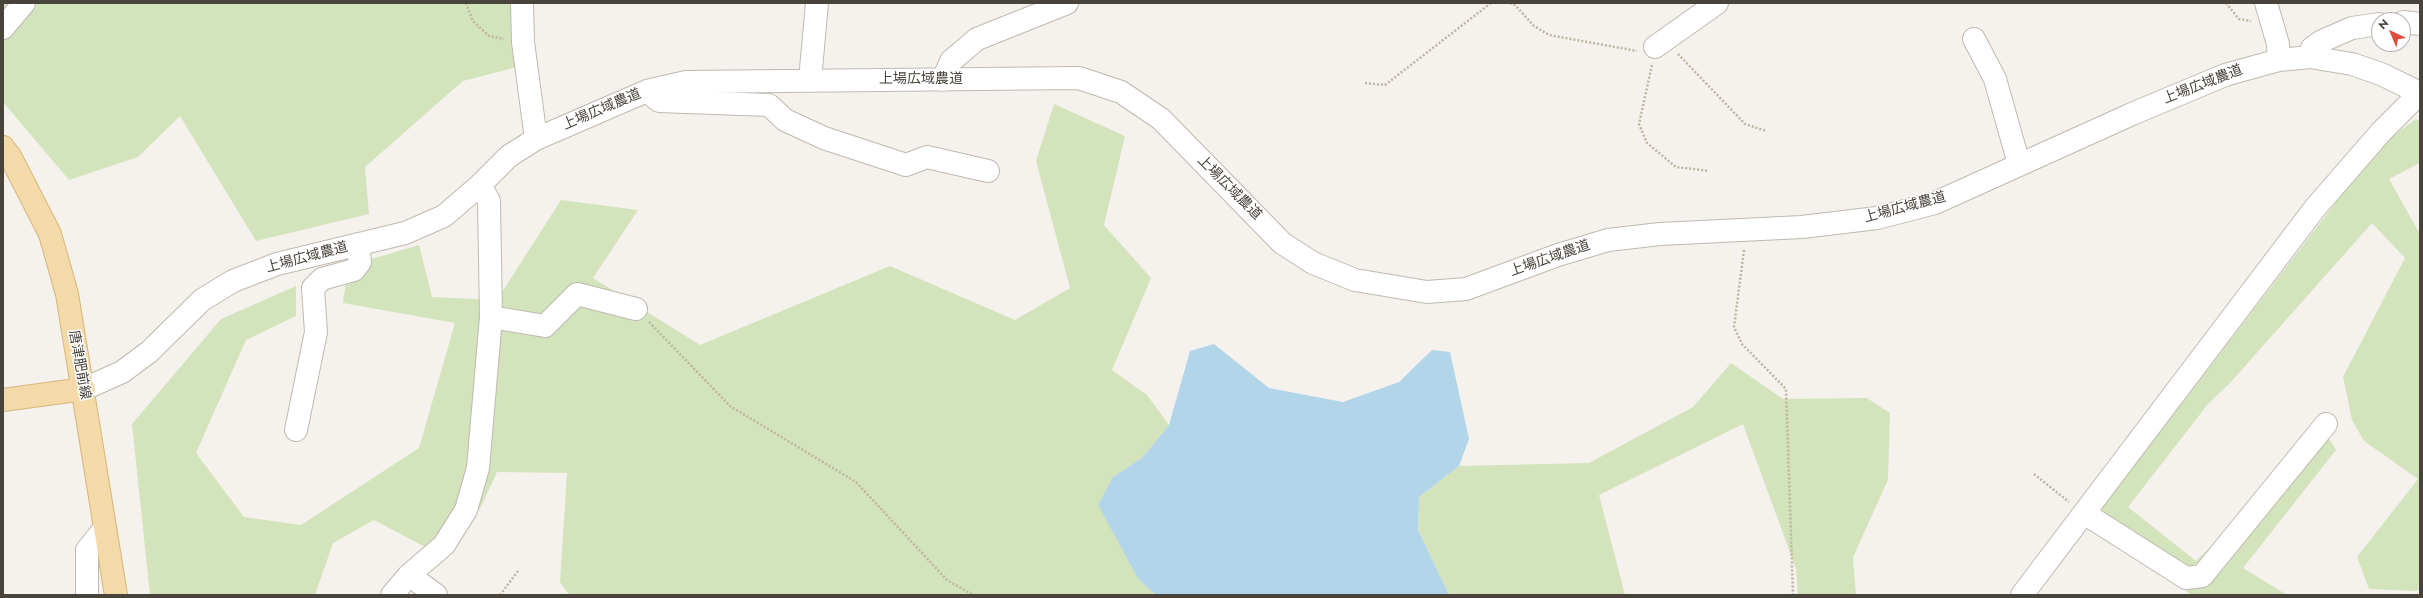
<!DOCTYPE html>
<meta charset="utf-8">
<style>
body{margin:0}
#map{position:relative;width:2423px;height:598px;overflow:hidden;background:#f5f2ed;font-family:Jost,sans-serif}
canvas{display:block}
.frame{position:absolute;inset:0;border:4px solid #48433b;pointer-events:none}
.north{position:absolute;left:2371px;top:12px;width:40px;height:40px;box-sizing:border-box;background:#fff;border:1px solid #b6b4b1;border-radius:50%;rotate:316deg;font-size:11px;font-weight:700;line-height:16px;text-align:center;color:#48433b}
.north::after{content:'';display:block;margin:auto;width:14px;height:18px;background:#e04a38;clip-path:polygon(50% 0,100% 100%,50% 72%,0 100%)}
</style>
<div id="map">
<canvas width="2423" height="598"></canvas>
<div class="frame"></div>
<div class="north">N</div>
</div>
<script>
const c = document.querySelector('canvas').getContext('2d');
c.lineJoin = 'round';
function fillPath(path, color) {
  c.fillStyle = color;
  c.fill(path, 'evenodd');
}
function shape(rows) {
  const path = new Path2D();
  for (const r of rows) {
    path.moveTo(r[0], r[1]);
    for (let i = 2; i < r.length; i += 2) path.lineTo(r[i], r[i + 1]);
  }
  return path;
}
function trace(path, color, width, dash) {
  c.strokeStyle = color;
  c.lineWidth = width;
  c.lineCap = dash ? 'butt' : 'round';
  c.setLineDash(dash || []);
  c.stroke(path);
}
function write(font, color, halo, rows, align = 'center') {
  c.font = font + ' Jost,"Noto Sans JP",sans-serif';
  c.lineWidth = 3;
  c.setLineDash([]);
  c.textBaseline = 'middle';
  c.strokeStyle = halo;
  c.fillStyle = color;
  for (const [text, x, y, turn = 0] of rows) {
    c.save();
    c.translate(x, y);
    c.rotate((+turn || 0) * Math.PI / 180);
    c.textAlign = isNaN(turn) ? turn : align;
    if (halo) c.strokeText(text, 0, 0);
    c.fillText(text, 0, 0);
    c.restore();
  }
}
const green = shape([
 [3,3,527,3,525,65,463,81,365,167,369,214,256,241,180,116,138,157,69,180,3,102],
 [1054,104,1125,136,1104,225,1151,278,1112,370,1147,395,1169,425,1143,457,1113,477,1139,580,1156,595,569,595,560,582,567,473,497,472,479,511,427,548,374,520,333,543,315,595,150,595,132,424,221,319,296,286,296,316,246,340,196,453,244,517,301,525,419,448,455,323,343,303,348,266,419,245,432,297,497,300,561,200,638,210,593,278,700,345,890,266,1015,320,1070,288,1036,161],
 [2416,119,2420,122,2420,163,2389,179,2420,234,2420,589,2415,591,2369,589,2357,557,2418,479,2364,441,2352,420,2343,377,2405,258,2372,223,2230,383,2208,404,2128,507,2196,561,2327,435,2336,450,2243,568,2287,595,2191,595,2101,509,2379,146],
 [1731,363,1783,399,1867,398,1890,413,1888,480,1853,557,1856,595,1798,595,1796,569,1743,424,1599,495,1625,595,1449,595,1418,530,1419,497,1459,466,1589,463,1693,407]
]);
const water = shape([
 [1214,344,1269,388,1343,402,1399,382,1432,350,1450,352,1469,439,1459,466,1419,497,1418,530,1449,595,1156,595,1139,580,1098,505,1113,477,1143,457,1169,425,1190,351]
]);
const path = shape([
 [466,3,473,21,489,36,504,39],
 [1510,3,1515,5,1534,26,1549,35,1637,51],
 [2226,3,2239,19,2251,21],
 [1678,54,1745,124,1766,131],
 [1652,65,1639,124,1647,143,1676,167,1709,171],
 [1365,83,1385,85,1491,3],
 [1744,250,1734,327,1742,344,1786,389,1793,595],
 [649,322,730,406,856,482,947,580,973,595],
 [2034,474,2069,502],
 [500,595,518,571]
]);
const minor = shape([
 [522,3,523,42,536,139],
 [2266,3,2278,44,2279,60],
 [2403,22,2420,24],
 [3,28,24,3],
 [1974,39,1995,79,2019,164],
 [1655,47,1717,3],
 [2310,57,2312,48,2322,41,2352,28,2379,24],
 [810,80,817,3],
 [943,80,951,61,977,39,1067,3],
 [647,91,659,101,769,105,785,120,824,138,906,165,927,157,988,171],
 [491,317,545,326,577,294,636,309],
 [84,389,122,372,149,352,202,300,233,281,277,264,405,233,444,216,480,185,509,156,536,139,647,91,686,82,1079,78,1121,92,1161,119,1282,243,1313,263,1355,280,1427,292,1466,289,1558,255,1608,240,1660,234,1802,227,1877,218,1935,203,2132,114,2225,75,2279,60,2310,57,2352,64,2381,74,2420,93],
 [296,430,316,332,313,288,322,279,354,270,360,262,358,244],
 [2084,513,2186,578,2202,576,2326,424],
 [409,575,436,595],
 [87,595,87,550,105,528],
 [392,595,409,575,444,545,466,510,478,468,491,317,489,201,480,185],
 [2022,595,2315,208,2381,132,2420,93]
]);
const major = shape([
 [3,147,10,156,50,234,67,294,116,595],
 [3,400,84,389]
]);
const streetNames = [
 ["上場広域農道",921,80],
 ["上場広域農道",2203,85,-21],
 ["上場広域農道",602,110,-23],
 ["上場広域農道",1229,188,45],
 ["上場広域農道",1905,208,-15],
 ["上場広域農道",307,258,-15],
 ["上場広域農道",1550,259,-19],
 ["唐津肥前線",79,365,80]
];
fillPath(green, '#d3e3bb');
fillPath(water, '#b2d5e9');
trace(minor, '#bfb9b0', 24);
trace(major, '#d7b679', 24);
trace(path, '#bfb4a3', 2.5, [2, 2]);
trace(minor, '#fff', 22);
trace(major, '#f3daa8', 22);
write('14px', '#48433b', '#fff', streetNames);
</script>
